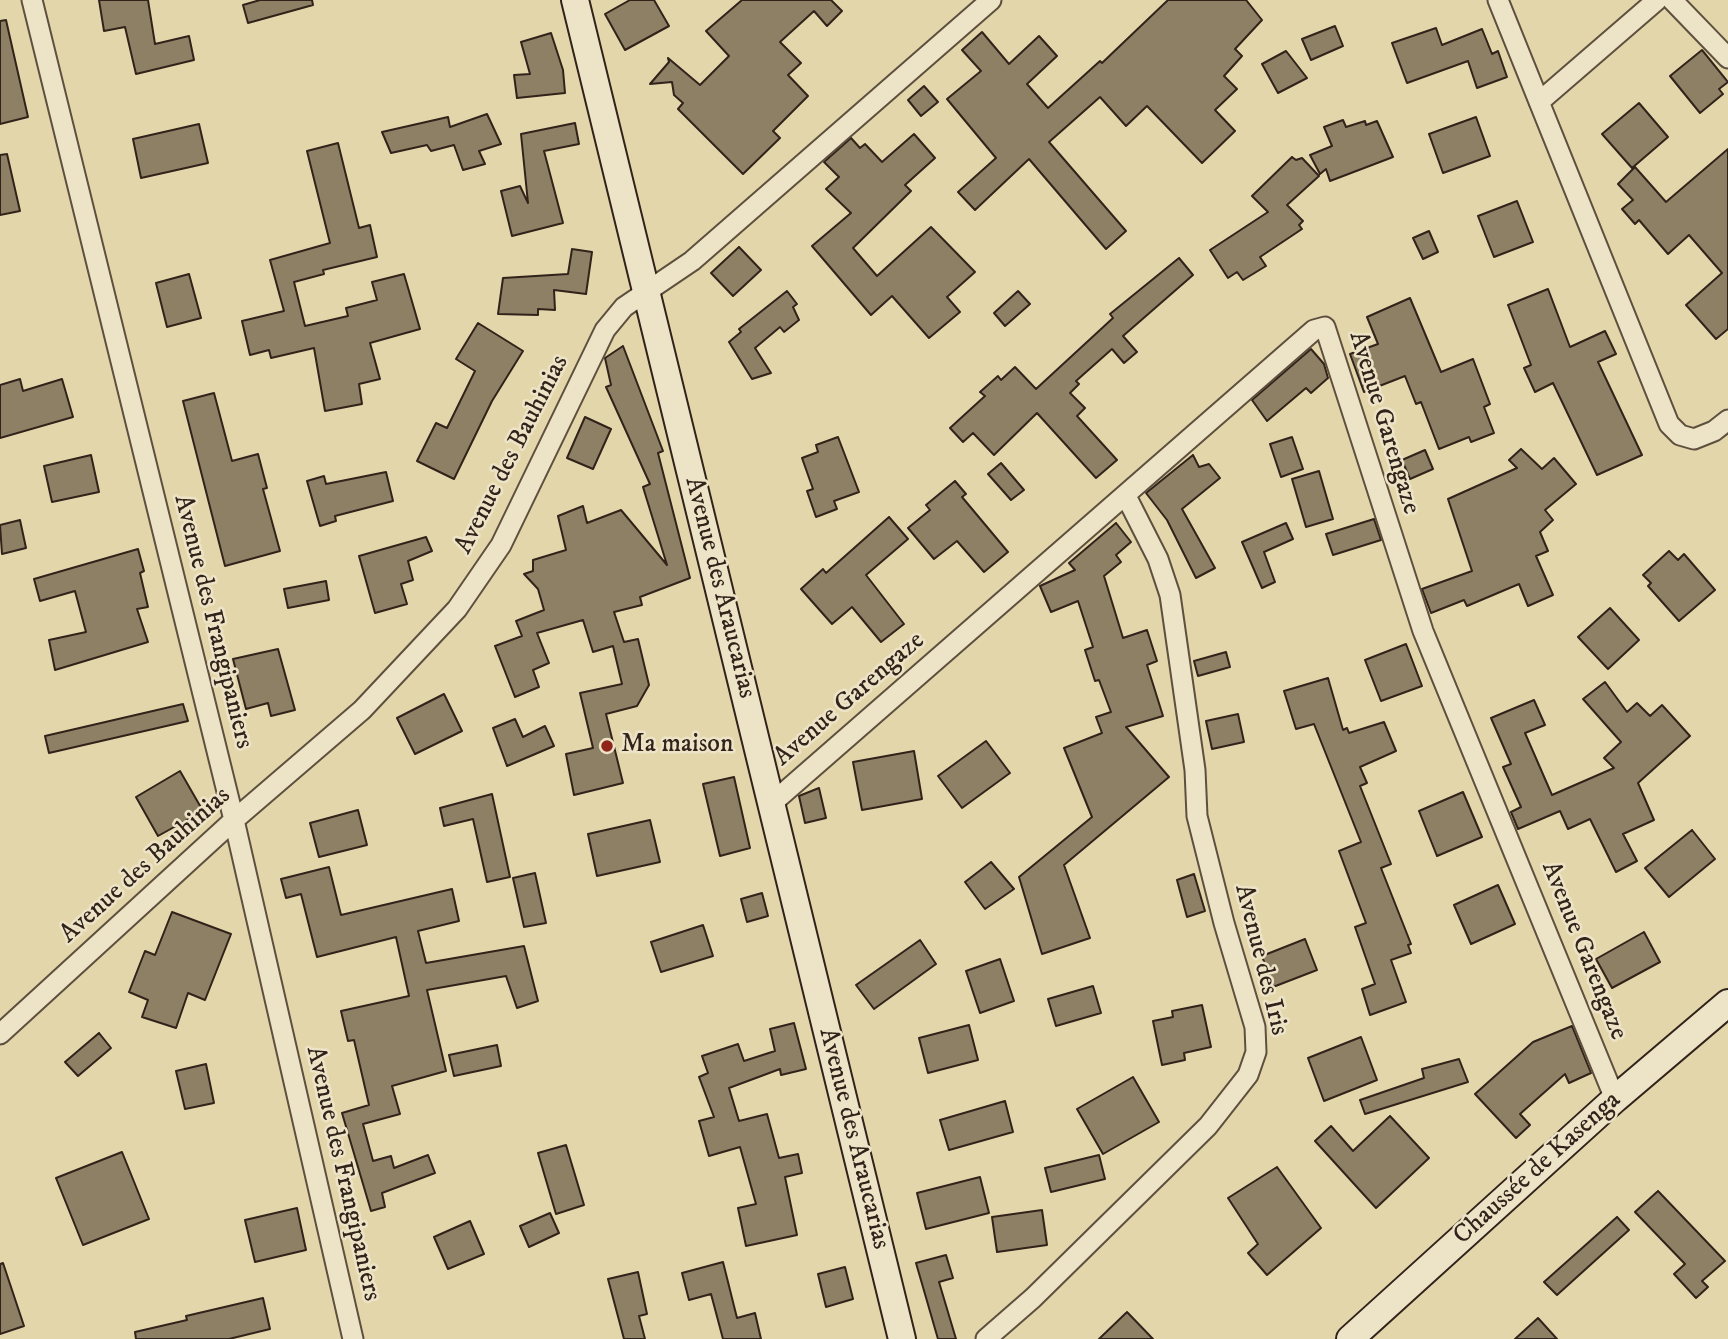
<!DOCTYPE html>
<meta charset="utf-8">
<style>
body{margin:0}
canvas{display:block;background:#e4d6ab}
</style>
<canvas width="1728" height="1339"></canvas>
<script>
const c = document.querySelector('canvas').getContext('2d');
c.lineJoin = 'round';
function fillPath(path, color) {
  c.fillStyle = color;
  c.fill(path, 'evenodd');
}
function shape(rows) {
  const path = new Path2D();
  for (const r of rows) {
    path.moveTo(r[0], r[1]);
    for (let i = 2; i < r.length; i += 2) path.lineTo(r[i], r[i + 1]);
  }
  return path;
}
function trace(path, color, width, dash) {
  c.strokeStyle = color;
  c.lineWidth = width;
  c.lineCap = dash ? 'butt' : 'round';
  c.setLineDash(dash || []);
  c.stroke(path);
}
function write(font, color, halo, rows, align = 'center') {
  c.font = font + ' "IM FELL DW Pica",serif';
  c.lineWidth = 5;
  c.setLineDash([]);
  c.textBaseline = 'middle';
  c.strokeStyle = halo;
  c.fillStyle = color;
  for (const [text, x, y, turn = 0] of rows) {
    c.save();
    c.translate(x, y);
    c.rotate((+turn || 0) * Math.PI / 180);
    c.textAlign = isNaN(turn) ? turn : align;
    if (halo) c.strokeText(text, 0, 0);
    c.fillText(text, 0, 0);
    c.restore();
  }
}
const building = shape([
 [99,0,148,0,155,44,189,36,194,60,136,74,125,27,104,31,99,0],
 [260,0,312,0,313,5,248,23,243,5,260,0],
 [630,0,654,0,669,26,625,50,605,14,630,0],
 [742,0,831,0,842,11,827,26,814,11,780,42,801,63,788,75,808,96,773,131,780,138,743,174,678,109,683,103,674,95,672,82,650,84,669,62,668,58,700,85,729,56,706,31,742,0],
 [1168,0,1246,0,1262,20,1235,49,1242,56,1224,76,1237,89,1215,110,1235,131,1202,163,1147,106,1126,126,1100,97,1049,142,1126,231,1106,249,1029,159,975,210,958,192,996,158,947,99,981,71,962,50,982,32,1009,64,1039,36,1057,56,1027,84,1048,108,1100,61,1102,63,1168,0],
 [6,20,28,117,0,124,0,21,6,20],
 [1335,26,1343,46,1311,60,1302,39,1335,26],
 [1436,28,1442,45,1482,29,1492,54,1498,51,1507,77,1477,88,1468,61,1407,83,1392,43,1436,28],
 [551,33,563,70,565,93,517,98,514,75,530,74,521,42,551,33],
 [1702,50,1728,82,1719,89,1723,94,1700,113,1670,76,1702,50],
 [1286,51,1307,78,1278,93,1262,64,1286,51],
 [924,86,938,102,921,116,908,100,924,86],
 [1639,103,1668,137,1632,168,1602,134,1639,103],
 [487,114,501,144,479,151,485,164,463,170,454,145,431,151,427,145,391,153,382,132,448,117,450,127,487,114],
 [1476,117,1490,156,1443,173,1429,134,1476,117],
 [1343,120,1346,127,1365,121,1366,125,1377,121,1393,157,1330,181,1326,169,1320,174,1310,155,1332,146,1324,127,1343,120],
 [575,123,579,144,544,151,563,223,512,236,501,191,520,186,528,203,521,134,575,123],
 [199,124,208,163,141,178,133,139,199,124],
 [914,134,935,158,905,185,911,191,853,248,877,276,931,227,975,272,947,297,960,312,929,338,892,296,871,315,812,246,851,213,826,189,839,177,824,162,851,138,860,148,865,144,882,162,914,134],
 [338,143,359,228,370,225,377,257,323,270,324,274,294,282,305,326,348,316,346,308,377,300,372,282,404,274,420,329,370,343,380,379,359,384,362,404,325,411,314,348,271,358,269,350,250,355,242,321,284,311,270,260,330,243,307,151,338,143],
 [1728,149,1728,329,1716,339,1686,305,1722,273,1689,235,1668,254,1639,220,1635,224,1622,209,1633,200,1618,184,1635,167,1666,202,1728,149],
 [7,154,20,211,0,215,0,155,7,154],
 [1292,157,1296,160,1302,158,1319,176,1287,205,1303,221,1299,225,1302,229,1260,257,1266,266,1243,280,1237,272,1228,278,1210,250,1268,212,1252,196,1292,157],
 [1517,201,1533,242,1494,257,1478,216,1517,201],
 [1429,231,1438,252,1423,259,1413,238,1429,231],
 [739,247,761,270,733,296,711,273,739,247],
 [572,249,592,252,586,294,554,290,555,310,538,309,538,315,498,314,503,278,568,274,572,249],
 [1179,258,1193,275,1123,336,1137,352,1124,363,1112,349,1076,381,1079,384,1070,393,1085,408,1077,416,1117,460,1096,478,1037,413,994,455,973,433,963,442,950,428,985,396,980,392,998,376,1001,380,1015,367,1036,389,1113,318,1110,314,1179,258],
 [189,274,201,318,167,327,156,283,189,274],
 [1548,289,1570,347,1605,331,1616,354,1598,362,1642,455,1597,475,1553,383,1535,392,1524,368,1531,365,1508,305,1548,289],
 [787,291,797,304,793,307,799,320,784,332,780,327,755,348,771,373,752,379,729,342,741,332,739,329,787,291],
 [1018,291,1030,304,1005,326,994,313,1018,291],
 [1410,298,1441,372,1473,359,1490,404,1484,407,1494,433,1471,442,1469,437,1439,449,1421,402,1416,404,1405,376,1364,392,1350,354,1378,344,1367,317,1410,298],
 [478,323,523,351,492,401,454,479,417,461,436,423,447,428,475,371,456,359,478,323],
 [623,346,663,451,658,453,690,578,640,597,642,605,614,612,624,642,638,639,649,685,637,706,606,714,623,783,574,795,566,754,593,748,580,693,622,684,613,646,593,652,583,620,537,633,549,663,533,670,539,687,515,697,495,646,522,636,516,621,544,610,538,589,524,574,533,571,533,560,566,550,558,516,583,506,587,523,621,510,667,565,643,487,650,484,606,387,611,385,605,358,623,346],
 [1311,349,1324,364,1328,378,1311,393,1306,388,1267,421,1252,400,1311,349],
 [20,379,23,391,62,379,73,417,0,438,0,385,20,379],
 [214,393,232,461,258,454,267,488,263,489,280,551,225,566,183,401,214,393],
 [585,417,611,429,593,469,567,458,585,417],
 [838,437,859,492,834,501,837,509,816,517,807,491,813,489,802,458,818,452,816,445,838,437],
 [1292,437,1303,469,1281,477,1270,444,1292,437],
 [1521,449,1542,469,1554,458,1576,484,1545,510,1553,520,1540,532,1548,551,1536,556,1553,595,1528,606,1519,584,1467,606,1464,600,1431,613,1422,589,1472,571,1448,499,1517,468,1509,460,1521,449],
 [1425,450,1433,469,1410,479,1402,460,1425,450],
 [91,455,99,492,52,502,44,466,91,455],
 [1193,455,1199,467,1209,464,1220,478,1182,509,1215,568,1196,578,1167,520,1146,493,1193,455],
 [1001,463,1024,490,1011,500,988,474,1001,463],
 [1319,471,1333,519,1306,527,1292,479,1319,471],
 [386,472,393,501,335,516,336,521,320,526,307,481,324,476,326,484,386,472],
 [955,481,966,494,962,497,1008,552,984,572,957,541,934,559,908,528,930,510,926,505,955,481],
 [889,517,908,539,866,575,904,624,881,642,852,607,832,624,801,589,823,569,826,573,889,517],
 [1374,519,1381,540,1333,555,1326,534,1374,519],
 [20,520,26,548,2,554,0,525,20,520],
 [1116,523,1131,542,1116,555,1121,562,1104,576,1123,638,1147,630,1157,661,1147,665,1163,716,1126,727,1169,777,1064,865,1090,938,1042,954,1019,877,1092,817,1064,748,1102,733,1096,717,1111,712,1099,680,1095,681,1085,650,1093,647,1078,601,1051,612,1040,586,1075,570,1069,563,1116,523],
 [1286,523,1293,539,1264,552,1275,582,1262,588,1242,542,1286,523],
 [426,537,432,551,408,561,413,580,401,584,407,604,375,613,359,556,426,537],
 [138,549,144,571,140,573,148,607,137,609,148,642,55,670,49,640,86,632,75,591,40,601,34,579,138,549],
 [1669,551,1678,560,1684,554,1715,590,1679,621,1648,586,1651,583,1643,575,1669,551],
 [326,581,329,600,288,608,284,589,326,581],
 [1610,608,1639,640,1608,669,1578,637,1610,608],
 [1406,644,1422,686,1381,701,1365,660,1406,644],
 [278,649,295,710,271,716,268,703,246,709,233,659,278,649],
 [1226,652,1230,667,1198,676,1194,661,1226,652],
 [1328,678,1343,730,1347,728,1349,733,1384,722,1396,751,1360,767,1367,783,1360,786,1391,864,1381,868,1411,944,1408,945,1411,953,1391,960,1406,1002,1370,1015,1362,989,1375,984,1355,927,1366,923,1339,851,1361,842,1314,724,1296,729,1284,691,1328,678],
 [1605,682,1627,712,1637,703,1650,716,1662,705,1690,736,1638,783,1654,820,1623,834,1637,861,1616,872,1590,819,1568,829,1560,811,1518,829,1511,812,1521,807,1503,767,1511,764,1491,718,1534,700,1545,725,1525,733,1552,795,1614,768,1604,758,1621,742,1583,699,1605,682],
 [444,694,462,731,415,754,397,718,444,694],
 [183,704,188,721,49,753,45,736,183,704],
 [1238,714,1244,742,1212,749,1206,721,1238,714],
 [515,719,523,737,545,726,554,746,507,766,493,728,515,719],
 [986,741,1010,773,962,808,938,776,986,741],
 [914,751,922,799,862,810,853,762,914,751],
 [180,771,203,811,158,836,136,797,180,771],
 [734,777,750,848,720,856,703,784,734,777],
 [819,788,826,818,805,823,799,796,819,788],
 [1463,792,1482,837,1437,856,1419,811,1463,792],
 [492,794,510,877,487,882,473,819,444,826,440,808,492,794],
 [358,810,367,845,319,857,310,823,358,810],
 [650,820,660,862,597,876,588,834,650,820],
 [1692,830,1715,859,1669,897,1645,868,1692,830],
 [991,862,1014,889,985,909,965,882,991,862],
 [329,867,341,915,452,889,459,921,418,931,426,963,524,946,538,1001,517,1008,506,976,427,990,446,1071,392,1086,400,1114,363,1124,373,1161,391,1156,394,1168,428,1155,435,1173,382,1193,385,1207,371,1211,342,1113,369,1105,354,1040,348,1041,341,1011,409,996,396,937,317,957,301,894,286,898,281,879,329,867],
 [535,873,546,923,524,927,513,878,535,873],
 [1194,874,1205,911,1187,917,1177,880,1194,874],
 [1498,885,1515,924,1471,944,1454,905,1498,885],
 [762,893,768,916,747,922,741,899,762,893],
 [172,912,231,934,205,1000,188,993,176,1028,142,1017,148,1000,129,992,145,951,155,955,172,912],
 [703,925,713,956,661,972,651,942,703,925],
 [1644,932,1660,962,1612,988,1596,959,1644,932],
 [1305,939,1317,970,1273,987,1262,956,1305,939],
 [920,940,936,964,874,1009,856,985,920,940],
 [1000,959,1014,1001,980,1013,966,971,1000,959],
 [1093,986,1101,1013,1056,1026,1048,999,1093,986],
 [1202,1005,1211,1047,1184,1053,1185,1060,1162,1065,1153,1021,1173,1017,1172,1011,1202,1005],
 [794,1023,806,1069,781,1075,780,1069,729,1088,739,1121,767,1114,779,1158,798,1154,802,1173,785,1177,797,1235,746,1246,738,1208,756,1204,740,1147,709,1156,699,1121,714,1117,699,1077,708,1073,702,1056,738,1044,744,1061,775,1051,770,1029,794,1023],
 [969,1025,978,1060,928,1073,919,1038,969,1025],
 [1572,1026,1591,1073,1569,1083,1565,1074,1520,1114,1530,1125,1516,1138,1475,1094,1533,1042,1572,1026],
 [99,1033,111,1048,78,1076,65,1062,99,1033],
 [1361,1037,1377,1080,1324,1101,1308,1058,1361,1037],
 [497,1045,501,1066,454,1076,449,1055,497,1045],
 [1459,1059,1468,1082,1365,1114,1360,1100,1424,1078,1422,1069,1459,1059],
 [206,1064,214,1103,185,1109,176,1071,206,1064],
 [1133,1077,1159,1122,1103,1154,1077,1109,1133,1077],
 [1005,1101,1013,1132,949,1150,940,1120,1005,1101],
 [1390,1116,1429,1158,1376,1208,1315,1141,1331,1126,1353,1151,1390,1116],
 [566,1145,584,1205,556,1214,538,1153,566,1145],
 [122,1152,149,1219,83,1245,56,1178,122,1152],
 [1099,1155,1105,1179,1051,1192,1045,1168,1099,1155],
 [1277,1167,1321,1228,1267,1275,1248,1253,1258,1244,1228,1198,1277,1167],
 [980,1177,989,1213,926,1229,917,1193,980,1177],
 [1658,1191,1725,1261,1702,1281,1708,1287,1696,1298,1674,1274,1685,1264,1635,1212,1658,1191],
 [297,1208,306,1250,255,1262,245,1220,297,1208],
 [1042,1210,1047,1245,997,1252,992,1217,1042,1210],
 [550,1213,559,1233,529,1247,520,1226,550,1213],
 [1617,1217,1629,1230,1557,1295,1544,1282,1617,1217],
 [470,1221,484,1254,448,1269,434,1237,470,1221],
 [946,1255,953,1278,939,1282,956,1339,938,1339,916,1263,946,1255],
 [723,1262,737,1318,755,1313,761,1339,723,1339,711,1294,689,1300,682,1273,723,1262],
 [3,1263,24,1326,0,1334,0,1264,3,1263],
 [845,1267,853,1299,826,1307,818,1274,845,1267],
 [638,1272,647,1314,639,1316,645,1339,624,1339,608,1279,638,1272],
 [263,1298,270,1329,229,1339,136,1339,135,1332,187,1320,186,1316,263,1298],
 [1127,1312,1153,1339,1099,1339,1127,1312],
 [1538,1318,1557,1339,1515,1339,1538,1318]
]);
const street = shape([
 [32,0,234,820,353,1339],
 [1498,0,1669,424,1680,435,1694,439,1714,431,1728,420],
 [1672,0,1728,58],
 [1539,102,1657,0],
 [771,804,1314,330,1325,327,1423,631,1615,1099],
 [0,1034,234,820,362,710,457,609,501,545,605,330,624,307,692,261,991,0],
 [986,1339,1033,1298,1208,1126,1248,1075,1256,1052,1255,1027,1224,923,1197,816,1195,770,1170,595,1158,559,1126,496]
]);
const secondary = shape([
 [575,0,902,1339],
 [1350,1339,1615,1099,1728,1003]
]);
const markers = [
 [607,746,7,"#8f2418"]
];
const streetNames = [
 ["Avenue Garengaze",1383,423,73],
 ["Avenue des Bauhinias",513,455,-63],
 ["Avenue des Araucarias",719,588,76],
 ["Avenue des Frangipaniers",212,622,76],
 ["Avenue Garengaze",850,700,-41],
 ["Avenue des Bauhinias",146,866,-42],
 ["Avenue Garengaze",1583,951,68],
 ["Avenue des Iris",1260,960,76],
 ["Avenue des Araucarias",853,1139,76],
 ["Chaussée de Kasenga",1538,1169,-42],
 ["Avenue des Frangipaniers",342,1174,77]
];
const poiNames = [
 ["Ma maison",621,746]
];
fillPath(building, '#8e8065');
trace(building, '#31231a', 2);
trace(street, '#5e503e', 23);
trace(secondary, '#31231a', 30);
trace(street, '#ede4c8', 19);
trace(secondary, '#ede4c8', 26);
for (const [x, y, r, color] of markers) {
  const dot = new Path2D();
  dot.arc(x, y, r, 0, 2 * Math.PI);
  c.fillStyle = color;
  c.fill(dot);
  trace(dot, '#ede4c8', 2.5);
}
write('26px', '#31231a', '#ede4c8', streetNames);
write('26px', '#31231a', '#ede4c8', poiNames, 'left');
</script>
